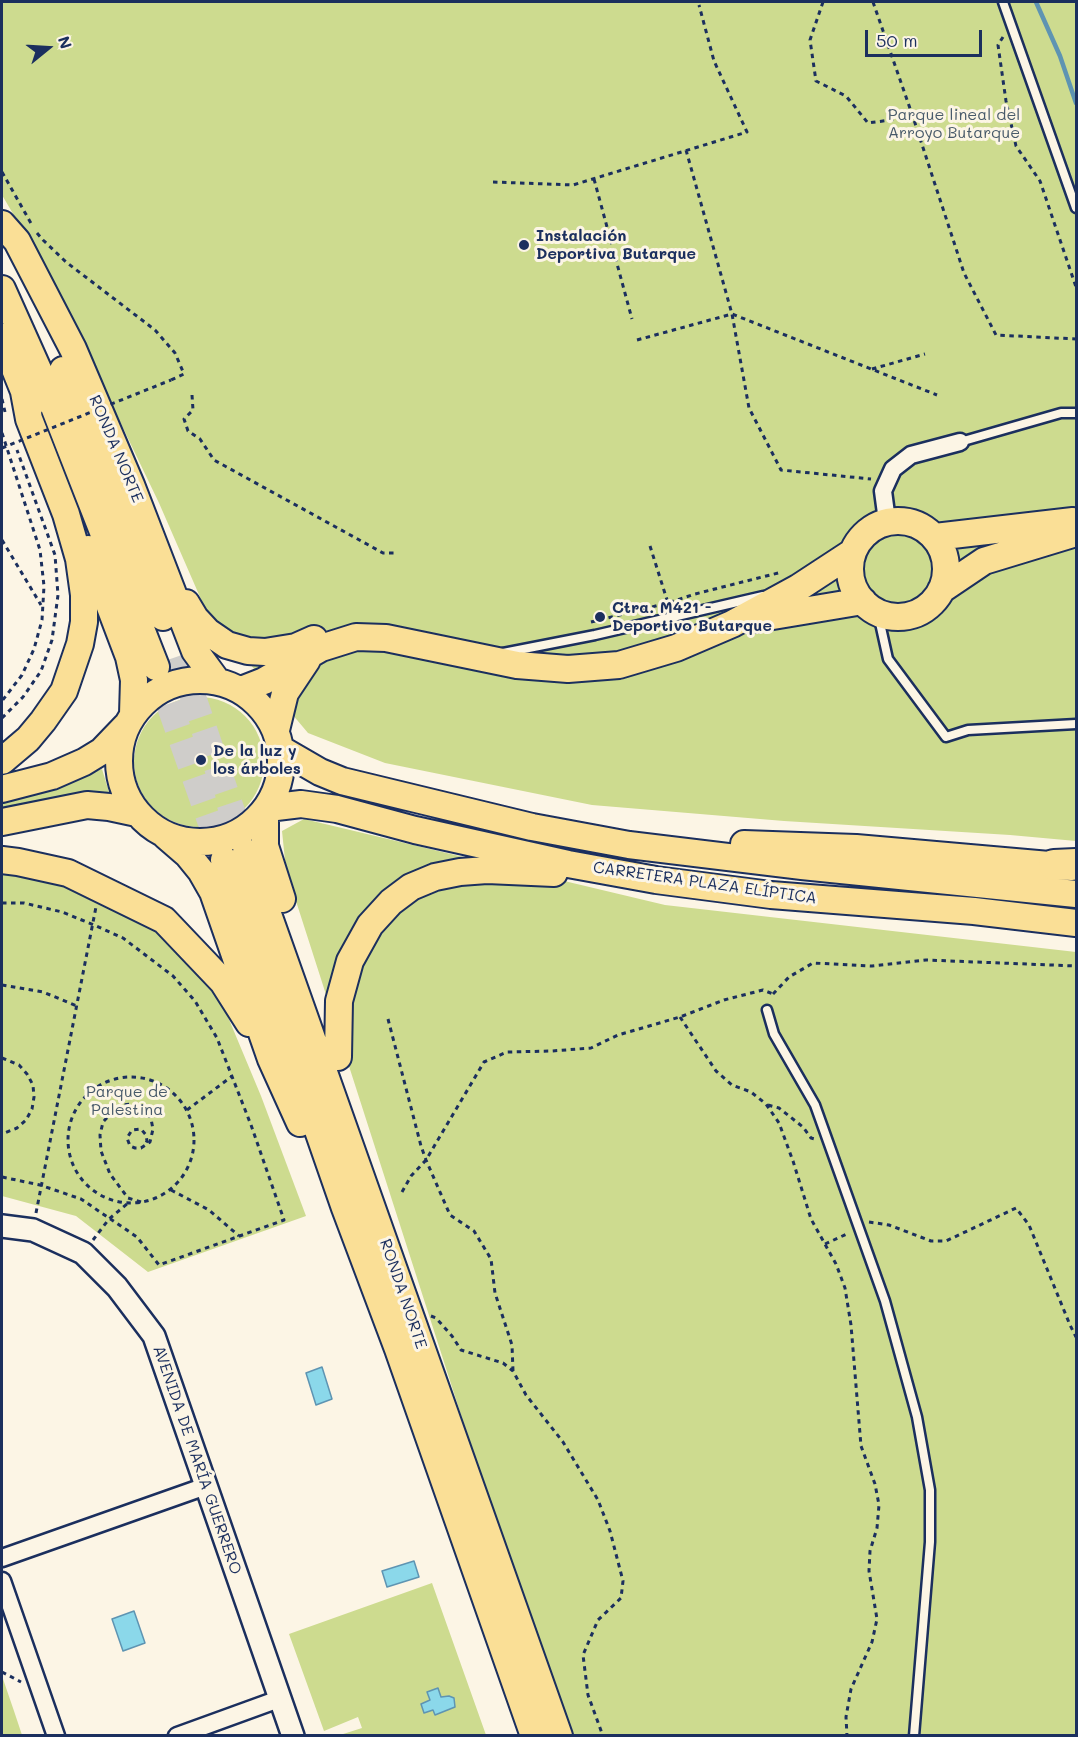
<!DOCTYPE html>
<meta charset="utf-8">
<style>
body{margin:0}
#map{position:relative;width:1078px;height:1737px;overflow:hidden;background:#fcf5e5;font-family:Mali,sans-serif}
canvas{display:block}
.frame{position:absolute;inset:0;border:3px solid #1b2f5e;pointer-events:none}
.north{position:absolute;left:18px;top:18px;width:60px;height:60px;-webkit-text-stroke:4px #fcf5e5;paint-order:stroke;rotate:72deg;font-size:16px;font-weight:700;line-height:24px;text-align:center;color:#1b2f5e}
.north::after{content:'';display:block;margin:auto;width:21px;height:27px;background:#1b2f5e;clip-path:polygon(50% 0,100% 100%,50% 72%,0 100%)}
.scale{position:absolute;left:865px;top:30px;width:117px;height:27px;box-sizing:border-box;border:3px solid #1b2f5e;border-top:0;padding-left:8px;font-size:18px;line-height:21px;white-space:nowrap;color:#1b2f5e;-webkit-text-stroke:4px #fcf5e5;paint-order:stroke}
</style>
<div id="map">
<canvas width="1078" height="1737"></canvas>
<div class="frame"></div>
<div class="north">N</div>
<div class="scale">50 m</div>
</div>
<script>
const c = document.querySelector('canvas').getContext('2d');
c.lineJoin = 'round';
function fillPath(path, color) {
  c.fillStyle = color;
  c.fill(path, 'evenodd');
}
function shape(rows) {
  const path = new Path2D();
  for (const r of rows) {
    if (r.length === 3) {
      path.moveTo(r[0] + r[2], r[1]);
      path.arc(r[0], r[1], r[2], 0, 2 * Math.PI);
      continue;
    }
    path.moveTo(r[0], r[1]);
    for (let i = 2; i < r.length; i += 2) path.lineTo(r[i], r[i + 1]);
  }
  return path;
}
function trace(path, color, width, dash) {
  c.strokeStyle = color;
  c.lineWidth = width;
  c.lineCap = dash ? 'butt' : 'round';
  c.setLineDash(dash || []);
  c.stroke(path);
}
function write(font, color, halo, rows, align = 'center') {
  c.font = font + ' Mali,sans-serif';
  c.lineWidth = 6;
  c.setLineDash([]);
  c.textBaseline = 'middle';
  c.strokeStyle = halo;
  c.fillStyle = color;
  for (const [text, x, y, turn = 0] of rows) {
    c.save();
    c.translate(x, y);
    c.rotate((+turn || 0) * Math.PI / 180);
    c.textAlign = isNaN(turn) ? turn : align;
    if (halo) c.strokeText(text, 0, 0);
    c.fillText(text, 0, 0);
    c.restore();
  }
}
const green = shape([
 [2,2,1076,2,1076,841,1010,835,784,821,592,805,385,763,308,733,207,613,159,503,100,380,39,258,2,195],
 [199,762,65],
 [102,769,109,792,81,794,2,810,2,799,75,779],
 [304,819,665,905,1076,952,1076,1735,572,1735,488,1499,286,870,282,831],
 [2,872,92,891,205,962,261,1096,306,1216,148,1272,76,1216,2,1196],
 [432,1583,486,1735,340,1735,362,1728,358,1717,324,1731,289,1634],
 [2,1676,14,1711,22,1735,2,1735]
]);
const water = shape([
 [322,1367,332,1399,316,1405,306,1373,322,1367],
 [414,1561,419,1577,387,1587,382,1571,414,1561],
 [134,1611,145,1643,123,1651,112,1619,134,1611],
 [438,1688,441,1697,449,1696,454,1698,455,1707,435,1715,433,1710,424,1713,421,1704,430,1700,427,1692,438,1688]
]);
const stream = shape([
 [1036,2,1060,56,1076,103]
]);
const primaryTunnel = shape([
 [179,656,246,852],
 [156,667,224,860]
]);
const path = shape([
 [823,2,810,40,816,81,846,96,868,123,913,117],
 [873,2,913,117,964,273,996,335,1076,339],
 [1003,37,998,45,1006,101,1016,146,1040,181,1076,287],
 [686,150,732,314,937,395],
 [2,172,32,225],
 [594,179,632,319],
 [493,182,573,185,747,132,714,61,699,5],
 [37,233,43,240,66,262,155,330,175,353,184,374,171,380],
 [637,340,732,314,749,408,781,470,871,479],
 [872,369,925,354],
 [192,395,193,410,184,419,188,431,200,439,214,460,383,553,395,553],
 [2,399,5,412],
 [2,433,40,550,44,586,42,620,34,649,22,675,2,701],
 [2,540,41,605],
 [650,546,668,603],
 [591,622,668,603,695,594,782,572],
 [2,718,23,697,41,671,52,640,58,595,55,555,17,450],
 [2,903,24,903,62,912,94,925,123,938,173,976,195,1001,217,1038,251,1125,284,1220,159,1265,137,1237,81,1199,40,1185,2,1177],
 [2,985,43,992,77,1006],
 [773,994,789,977,813,963,872,966,926,960,1076,966],
 [680,1017,716,1071,732,1085,751,1092,766,1104,779,1123,793,1161,811,1219,836,1264,845,1288,851,1325,861,1446,875,1484,879,1505,877,1528,870,1551,869,1571,877,1619,872,1642,851,1689,846,1717,847,1736],
 [388,1019,421,1146,426,1160,450,1215,474,1231,491,1259,495,1293,512,1345,513,1371],
 [2,1058,19,1065,27,1074,33,1085,34,1097,32,1109,26,1120,17,1128,2,1134],
 [131,1140,63],
 [768,1105,779,1108,803,1127,811,1138,815,1139],
 [187,1110,231,1077],
 [171,1190,209,1210,239,1236],
 [402,1192,411,1176,426,1160,484,1062,507,1052,552,1051,591,1048,618,1035,680,1017,724,1000,763,990,773,994],
 [141,1202,128,1198,110,1174,101,1151,100,1135,103,1122,115,1109,123,1105,131,1104,140,1106,147,1111,151,1119,153,1129,150,1142,141,1148,135,1148,130,1146,127,1138,132,1130,141,1129,146,1135,147,1141,145,1145],
 [36,1213,96,907],
 [869,1222,889,1225,931,1241,946,1241,1016,1208,1029,1225,1070,1325,1076,1337],
 [93,1240,109,1219,127,1204],
 [825,1244,849,1233],
 [431,1316,436,1318,452,1336,461,1350,503,1363,513,1371,526,1395,563,1442,598,1500,610,1531,623,1581,621,1598,598,1620,583,1655,588,1695,603,1736],
 [2,1672,21,1682]
]);
const service = shape([
 [1003,2,1076,208],
 [960,442,1061,413,1076,413],
 [878,614,888,659,946,737,968,730,1076,724],
 [503,653,595,635,763,596],
 [767,1010,774,1034,815,1105,885,1301,917,1417,930,1490,930,1542,914,1736]
]);
const minor = shape([
 [887,521,883,491,893,469,911,455,960,442],
 [2,1558,206,1486],
 [2,1581,56,1736],
 [177,1736,279,1699]
]);
const tertiary = shape([
 [2,1226,33,1230,83,1253,117,1287,154,1336,293,1736]
]);
const primary = shape([
 [2,224,17,241,73,349,131,485,195,651,217,681],
 [2,289,49,394,156,667],
 [2,337,30,406],
 [63,370,163,617],
 [898,569,48],
 [935,537,1073,521],
 [88,549,129,657,134,680,133,714],
 [941,590,984,561,1076,533],
 [186,603,195,618,208,632,227,645,248,651,265,652,296,647,314,639],
 [755,619,863,601],
 [200,761,81],
 [241,690,264,681,321,648,356,637,386,638,517,665,568,669,619,665,676,648,732,624,798,588,853,552],
 [276,730,285,693,307,660],
 [282,750,320,772,342,781,532,827,629,845,802,866,1076,894],
 [2,761,28,739,43,721,64,691,80,644,84,622,84,595,79,559,66,514,29,419,24,392],
 [2,789,52,776,84,762,102,751,126,726],
 [268,808,301,804,337,809,415,830,568,864,656,880,771,895,974,911,1076,923],
 [265,812,265,846,282,899],
 [2,822,87,805,109,807,137,813],
 [166,836,188,855,201,871,213,892,271,1059,300,1123],
 [744,844,856,848,1072,867],
 [246,852,559,1736],
 [2,860,18,862,68,873,164,920,223,982,249,1023],
 [224,860,345,1208,398,1349,534,1736],
 [338,1057,339,1001,350,961,370,925,391,902,411,887,435,877,460,872,487,870,554,873]
]);
const motorway = shape([
 [1054,865,1076,864]
]);
const pathBridge = shape([
 [2,448,171,380]
]);
const markers = [
 [524,245,6,"#1b2f5e"],
 [600,617,6,"#1b2f5e"],
 [201,760,6,"#1b2f5e"]
];
const parkNames = [
 ["Parque lineal del",954,115],
 ["Arroyo Butarque",954,133],
 ["Parque de",127,1092],
 ["Palestina",127,1110]
];
const poiNames = [
 ["Instalación",536,236],
 ["Deportiva Butarque",536,254],
 ["Ctra. M421 -",612,608],
 ["Deportivo Butarque",612,626],
 ["De la luz y",213,751],
 ["los árboles",213,769]
];
const streetNames = [
 ["RONDA NORTE",116,449,67],
 ["CARRETERA PLAZA ELÍPTICA",705,883,8],
 ["RONDA NORTE",403,1294,71],
 ["AVENIDA DE MARÍA GUERRERO",197,1460,71]
];
fillPath(green, '#cddb8f');
fillPath(water, '#8bd8ea');
trace(water, '#5e94b2', 1.5);
trace(stream, '#5e94b2', 4.5);
trace(primaryTunnel, '#cfcdca', 26, [26, 13]);
trace(service, '#1b2f5e', 13);
trace(minor, '#1b2f5e', 21);
trace(tertiary, '#1b2f5e', 26);
trace(primary, '#1b2f5e', 30);
trace(motorway, '#1b2f5e', 34);
trace(path, '#1b2f5e', 3, [4.5, 4.5]);
trace(service, '#fcf5e5', 8);
trace(minor, '#fcf5e5', 16);
trace(tertiary, '#fcf5e5', 21);
trace(primary, '#fadf96', 26);
trace(motorway, '#fadf96', 30);
trace(pathBridge, '#1b2f5e', 3, [4.5, 4.5]);
for (const [x, y, r, color] of markers) {
  const dot = new Path2D();
  dot.arc(x, y, r, 0, 2 * Math.PI);
  c.fillStyle = color;
  c.fill(dot);
  trace(dot, '#fcf5e5', 2);
}
write('16px', '#485a6a', '#fcf5e5', parkNames);
write('bold 16px', '#1b2f5e', '#fcf5e5', poiNames, 'left');
write('16px', '#1b2f5e', '#fcf5e5', streetNames);
</script>
